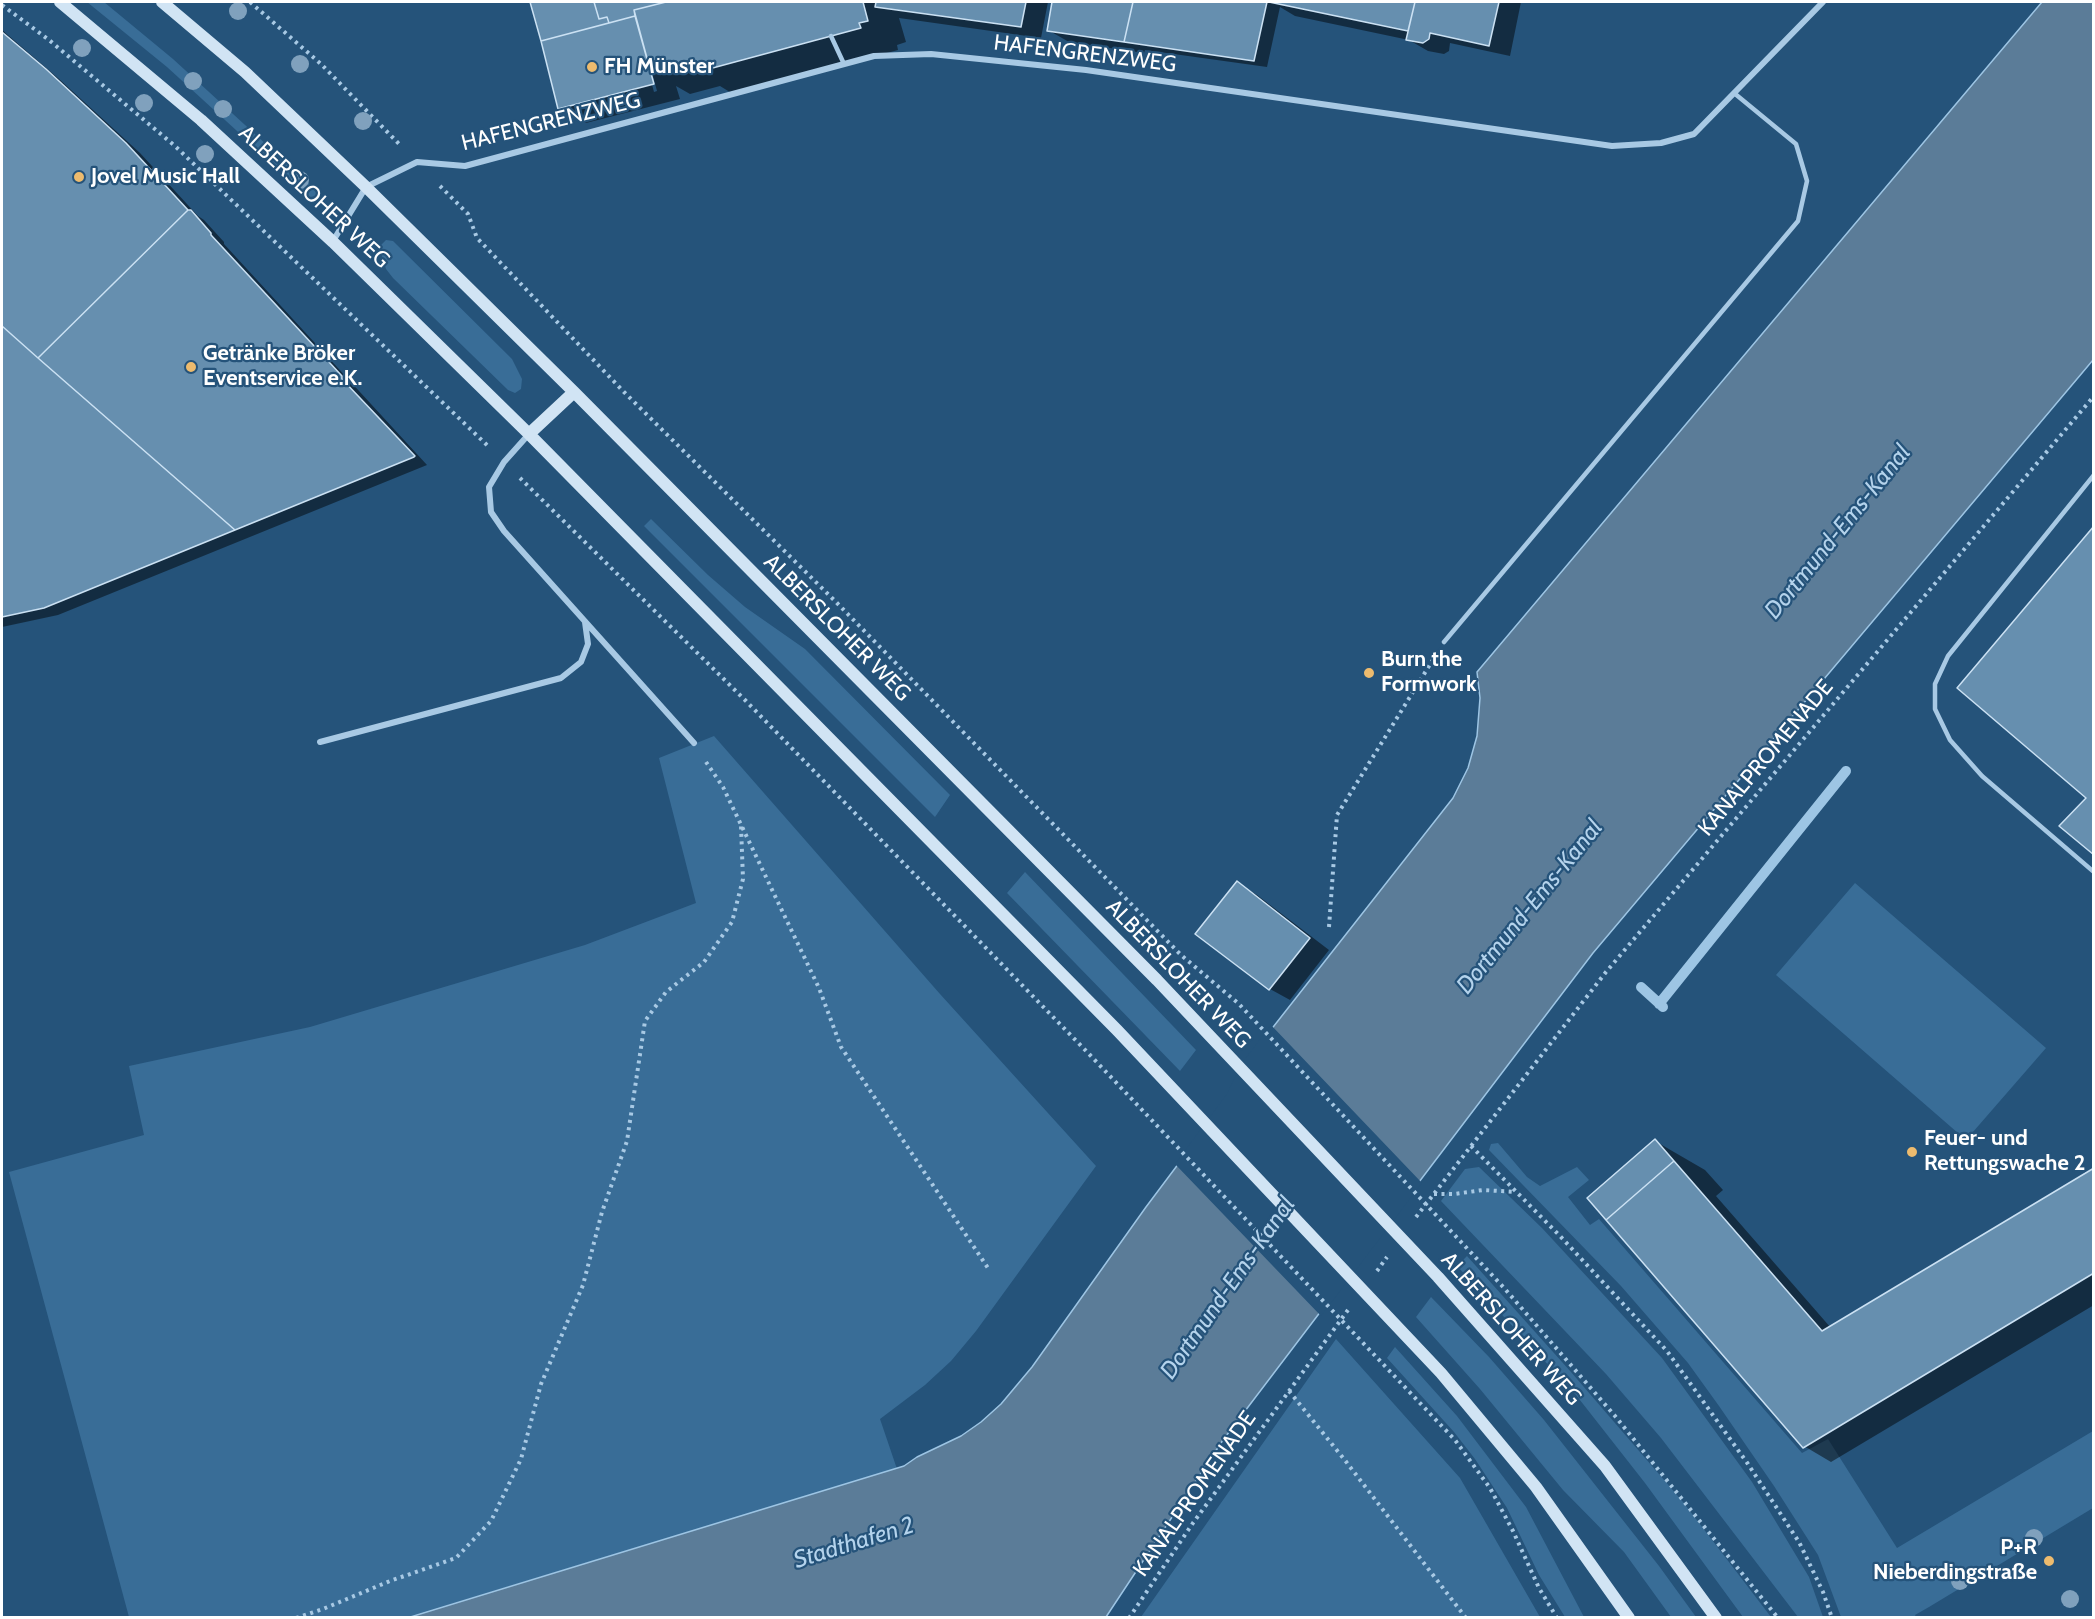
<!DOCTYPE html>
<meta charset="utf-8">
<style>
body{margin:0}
#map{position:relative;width:2095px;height:1619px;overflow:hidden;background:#25537a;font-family:Cabin,sans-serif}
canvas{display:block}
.frame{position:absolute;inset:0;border:3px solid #fff;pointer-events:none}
</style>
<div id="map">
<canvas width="2095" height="1619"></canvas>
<div class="frame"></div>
</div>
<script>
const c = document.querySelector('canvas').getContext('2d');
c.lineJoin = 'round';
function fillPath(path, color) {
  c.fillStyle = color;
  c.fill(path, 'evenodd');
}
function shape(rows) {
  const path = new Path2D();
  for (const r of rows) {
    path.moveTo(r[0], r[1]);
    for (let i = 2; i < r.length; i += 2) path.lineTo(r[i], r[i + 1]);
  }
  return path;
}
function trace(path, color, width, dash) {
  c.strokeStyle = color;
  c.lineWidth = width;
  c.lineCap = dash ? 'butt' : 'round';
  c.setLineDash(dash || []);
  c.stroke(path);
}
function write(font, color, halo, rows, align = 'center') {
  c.font = font + ' Cabin,sans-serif';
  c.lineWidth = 4.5;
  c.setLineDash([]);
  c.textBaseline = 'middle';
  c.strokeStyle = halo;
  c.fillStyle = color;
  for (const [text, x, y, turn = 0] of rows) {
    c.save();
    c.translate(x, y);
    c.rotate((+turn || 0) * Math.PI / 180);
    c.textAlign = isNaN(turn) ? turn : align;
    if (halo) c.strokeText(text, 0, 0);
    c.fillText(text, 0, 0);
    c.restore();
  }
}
const green = shape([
 [87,2,104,2,173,59,316,190,316,196,310,197,307,195,167,67],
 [386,240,393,241,512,359,522,379,521,389,515,393,508,390,393,278,386,269,381,253,381,245],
 [651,519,708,575,745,607,805,649,950,795,935,817,644,526],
 [714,736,940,994,1096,1166,976,1331,951,1361,925,1385,880,1419,897,1469,404,1618,129,1617,9,1172,144,1135,129,1066,310,1027,585,945,696,903,659,758],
 [1025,872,1196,1050,1180,1071,1007,893],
 [1855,883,2046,1048,1966,1140,1776,975],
 [1498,1143,1527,1177,1540,1186,1577,1167,1589,1180,1568,1197,1590,1225,1599,1219,1802,1453,1828,1439,1897,1548,2093,1431,2093,1508,1929,1607,1915,1615,1916,1617,1841,1617,1818,1555,1774,1486,1719,1406,1688,1363,1621,1286,1489,1150,1491,1144],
 [1479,1167,1542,1228,1662,1358,1752,1482,1809,1577,1823,1617,1798,1617,1661,1438,1606,1374,1441,1201,1465,1169],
 [1467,1256,1571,1372,1683,1502,1771,1617,1743,1617,1645,1483,1576,1395,1457,1266],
 [1431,1297,1489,1357,1544,1420,1659,1566,1696,1617,1671,1617,1624,1552,1563,1490,1480,1389,1416,1317],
 [1336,1339,1460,1478,1540,1617,1141,1617],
 [1395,1347,1457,1416,1526,1507,1584,1617,1565,1617,1539,1575,1507,1508,1475,1459,1454,1432,1387,1358]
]);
const water = shape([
 [2042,2,2093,2,2093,360,1593,953,1223,1440,1106,1617,407,1618,904,1466,917,1457,961,1436,981,1422,1001,1404,1032,1367,1146,1207,1230,1095,1270,1031,1453,798,1468,768,1477,736,1480,698,1477,672,2042,2]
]);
const pier = shape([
 [1271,1025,1422,1183,1321,1316,1175,1164,1227,1094,1242,1063]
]);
const shadow = shape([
 [532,2,1048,2,1041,38,899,18,906,42,897,45,898,50,733,94,720,86,690,94,676,86,680,99,586,123,559,108],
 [639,36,642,36,657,91,654,92],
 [698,58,699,61,680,66,680,63],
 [1054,2,1521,2,1510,56,1450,43,1449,51,1444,54,1428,51,1409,40,1295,16,1280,7,1267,67,1145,50,1144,53,1069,42,1048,30],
 [2,30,59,79,140,153,198,216,204,220,224,242,224,244,427,465,58,615,2,627],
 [1237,883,1257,895,1329,950,1290,1000,1270,989],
 [1655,1141,1705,1170,1723,1190,1716,1196,1831,1328,2094,1170,2094,1305,1831,1462,1804,1446]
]);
const stream = shape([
 [1641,987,1663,1007],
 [1659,1004,1846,771]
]);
const building = shape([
 [530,2,594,2,599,19,607,17,609,23,541,41,530,2],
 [594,2,666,2,634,10,635,16,609,23,607,17,599,19,594,2],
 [666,2,863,2,868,21,859,23,861,28,694,73,691,62,651,73,634,10,666,2],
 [876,2,1026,2,1021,27,875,7,876,2],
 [1052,2,1133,2,1124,42,1047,31,1052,2],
 [1133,2,1267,2,1254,61,1124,42,1133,2],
 [1269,2,1415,2,1408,31,1269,2],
 [1415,2,1499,2,1489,46,1430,33,1429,39,1423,43,1406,40,1415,2],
 [635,16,654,84,558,109,541,41,635,16],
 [2,32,46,69,126,143,188,210,38,358,2,326,2,32],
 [188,210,191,210,211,233,211,235,342,376,342,379,415,456,414,457,235,530,38,358,188,210],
 [2,326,38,358,235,530,44,608,2,617,2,326],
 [2094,526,2094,855,2059,826,2086,798,1957,688,2094,526],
 [1237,881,1310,938,1269,990,1195,934,1237,881],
 [1655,1139,1674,1161,1606,1220,1587,1198,1655,1139],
 [1674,1161,1822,1331,2094,1168,2094,1273,1803,1448,1606,1220,1674,1161]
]);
const path = shape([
 [250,2,321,64,401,146],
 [2,5,49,40,175,146,489,447],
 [440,186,468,214,477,238,624,392,837,603,1181,955,1239,1004,1505,1289,1615,1416,1778,1618],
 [520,478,746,701,1090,1055,1455,1440,1490,1488,1513,1531,1539,1588,1557,1618],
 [706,762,723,787,819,988,841,1047,990,1271],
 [1329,927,1337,815,1434,658],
 [1471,1146,1560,1236,1667,1351,1748,1464,1799,1542,1823,1592,1832,1618],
 [1434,1194,1454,1194,1483,1190,1516,1192],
 [1416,1217,1606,972,2094,396],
 [1377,1271,1387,1257],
 [1289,1391,1344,1459,1466,1618],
 [296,1618,323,1609,390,1581,456,1558,491,1521,521,1459,541,1384,583,1285,602,1212,627,1141,645,1021,666,992,704,962,732,922,743,879,741,826],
 [1129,1618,1193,1523,1348,1310]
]);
const lane = shape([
 [831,36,844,64],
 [2094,475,1948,656,1935,684,1935,709,1950,740,1982,776,2094,872],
 [1444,642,1798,221,1807,181,1796,144,1734,93]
]);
const street = shape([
 [333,241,366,187,417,162,465,166,874,56,931,54,1086,70,1612,146,1661,143,1694,134,1823,2],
 [529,434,504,462,489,487,491,512,504,531,694,743],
 [320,742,561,678,581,662,588,644,585,622]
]);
const secondary = shape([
 [60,2,201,120,333,242,529,434,1117,1030,1441,1373,1536,1487,1629,1618],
 [162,2,245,72,366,187,574,392,1157,980,1438,1277,1605,1466,1716,1618],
 [529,434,574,392]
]);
const trees = [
 [238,11],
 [82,48],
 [300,64],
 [193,81],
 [144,103],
 [223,109],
 [363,121],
 [205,154],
 [300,180],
 [2034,1538],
 [1960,1581],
 [2070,1599]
];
const markers = [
 [592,67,6,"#edbb6e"],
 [79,177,6,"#edbb6e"],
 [191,367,6,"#edbb6e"],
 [1369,673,6,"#edbb6e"],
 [1912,1152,6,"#edbb6e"],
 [2049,1561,6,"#edbb6e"]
];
const streetNames = [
 ["HAFENGRENZWEG",1085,54,7],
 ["HAFENGRENZWEG",551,122,-14],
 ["ALBERSLOHER WEG",314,197,43],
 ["ALBERSLOHER WEG",837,628,45],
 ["KANALPROMENADE",1766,758,-50],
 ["ALBERSLOHER WEG",1178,974,46],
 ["ALBERSLOHER WEG",1511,1329,48],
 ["KANALPROMENADE",1195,1494,-55]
];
const poiNames = [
 ["FH Münster",604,67],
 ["Jovel Music Hall",91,177],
 ["Getränke Bröker",203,354],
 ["Eventservice e.K.",203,379],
 ["Burn the",1381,660],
 ["Formwork",1381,685],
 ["Feuer- und",1924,1139],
 ["Rettungswache 2",1924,1164],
 ["P+R",2037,1548,"right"],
 ["Nieberdingstraße",2037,1573,"right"]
];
const waterNames = [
 ["Dortmund-Ems-Kanal",1838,532,-51],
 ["Dortmund-Ems-Kanal",1530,907,-51],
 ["Dortmund-Ems-Kanal",1228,1288,-55],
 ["Stadthafen 2",854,1543,-17]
];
fillPath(green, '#396d97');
fillPath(water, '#5b7c98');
trace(water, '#9dc5e4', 1.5);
fillPath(pier, '#25537a');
fillPath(shadow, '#0007');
trace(stream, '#9dc5e4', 10);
fillPath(building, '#668faf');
trace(building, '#cbe1f3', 1.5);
trace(path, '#a8c9e4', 4, [3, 4.5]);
trace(lane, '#a8c9e4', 4.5);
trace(street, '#a8c9e4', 6);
trace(secondary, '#d1e4f4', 12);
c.fillStyle = '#80a1bd';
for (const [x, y] of trees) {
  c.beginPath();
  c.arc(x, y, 9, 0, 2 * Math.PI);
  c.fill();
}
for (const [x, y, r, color] of markers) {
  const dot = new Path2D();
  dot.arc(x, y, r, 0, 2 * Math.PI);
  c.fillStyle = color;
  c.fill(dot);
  trace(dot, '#25537a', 2);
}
write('22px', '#fff', '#25537a', streetNames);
write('bold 22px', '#fff', '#25537a', poiNames, 'left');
write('italic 24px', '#b4d3ec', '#25537a', waterNames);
</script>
